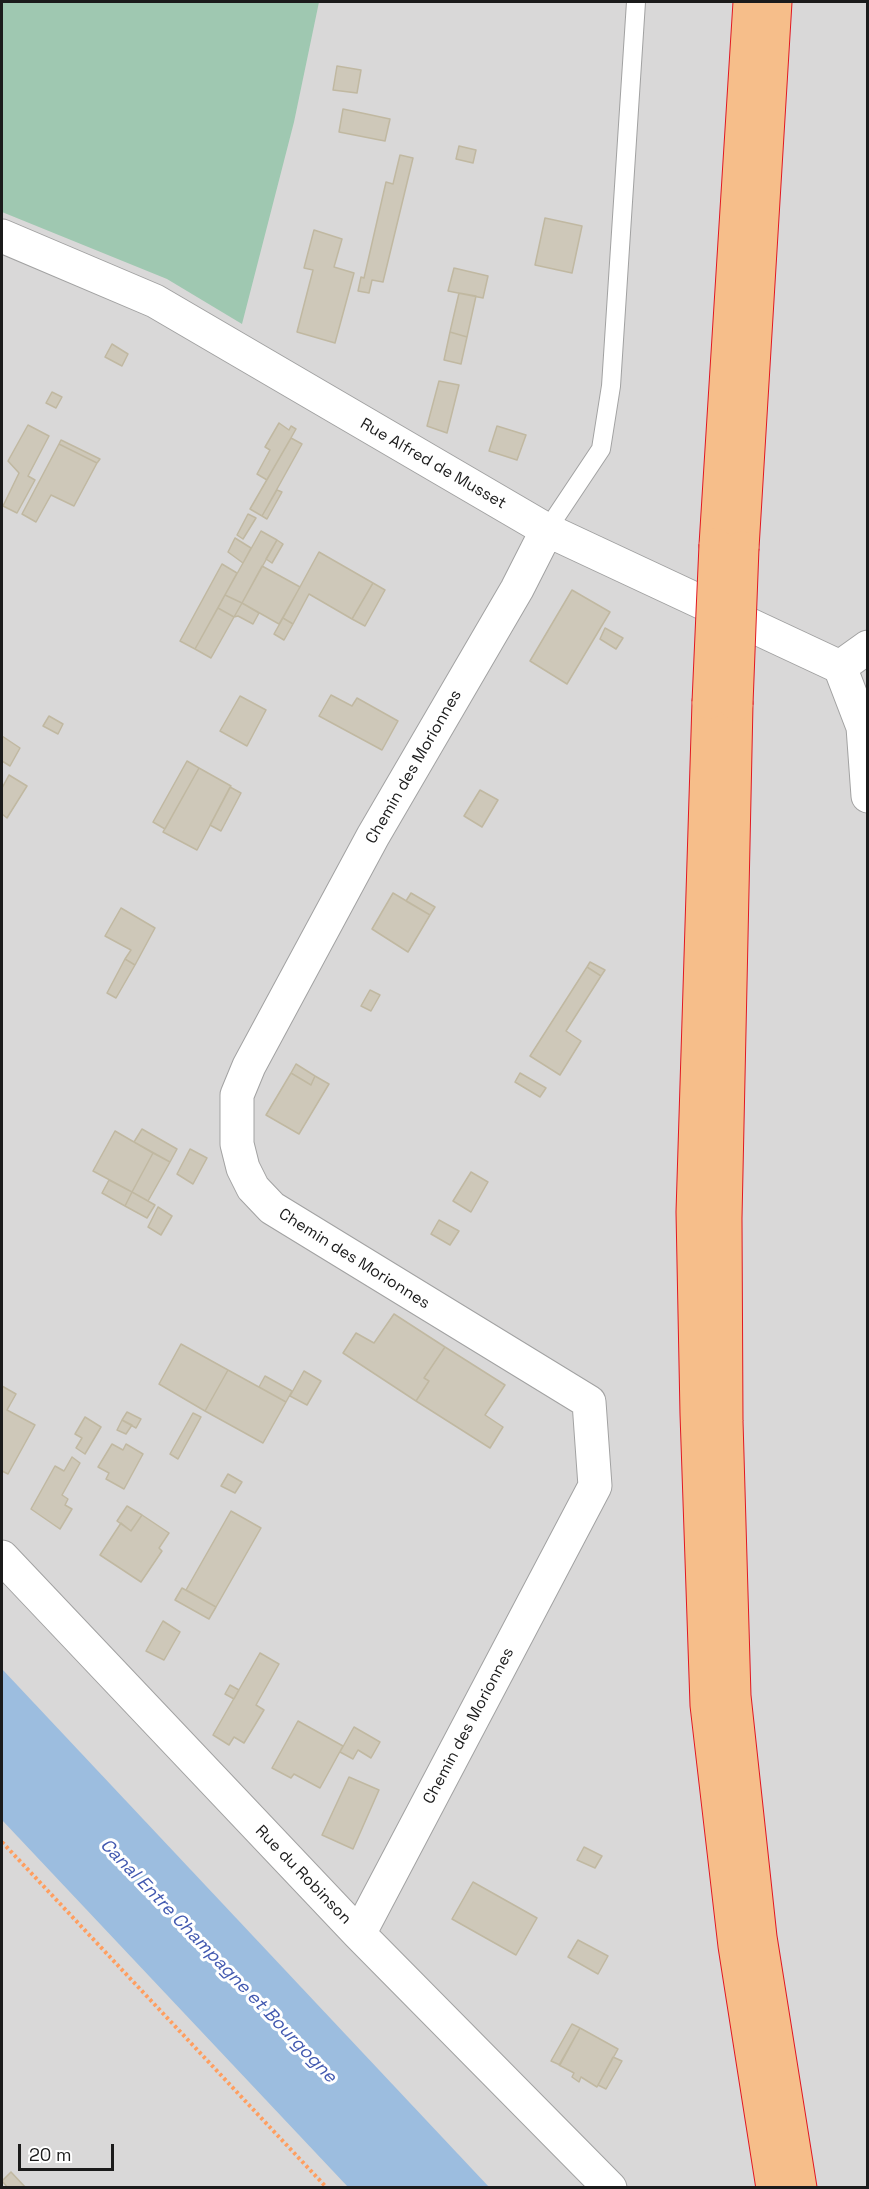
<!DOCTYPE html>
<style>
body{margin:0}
#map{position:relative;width:869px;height:2189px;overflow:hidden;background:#eeede0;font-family:"Space Grotesk",sans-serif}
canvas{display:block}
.frame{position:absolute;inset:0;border:3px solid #1b1b1b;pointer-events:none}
.scale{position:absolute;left:18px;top:2144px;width:96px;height:27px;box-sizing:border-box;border:3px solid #1b1b1b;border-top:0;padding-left:8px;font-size:18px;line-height:21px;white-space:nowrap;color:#1b1b1b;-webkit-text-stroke:4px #fff;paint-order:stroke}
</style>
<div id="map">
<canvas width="869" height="2189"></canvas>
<div class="frame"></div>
<div class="scale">20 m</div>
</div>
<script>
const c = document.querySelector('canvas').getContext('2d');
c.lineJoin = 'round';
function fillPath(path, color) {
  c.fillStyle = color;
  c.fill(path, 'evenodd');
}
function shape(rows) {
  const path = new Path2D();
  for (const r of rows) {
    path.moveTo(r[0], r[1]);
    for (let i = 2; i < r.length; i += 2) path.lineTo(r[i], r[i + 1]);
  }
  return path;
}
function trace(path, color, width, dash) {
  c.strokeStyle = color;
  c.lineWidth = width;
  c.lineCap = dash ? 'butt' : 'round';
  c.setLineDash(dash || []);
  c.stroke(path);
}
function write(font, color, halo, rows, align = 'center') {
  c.font = font + ' "Space Grotesk",sans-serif';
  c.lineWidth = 6;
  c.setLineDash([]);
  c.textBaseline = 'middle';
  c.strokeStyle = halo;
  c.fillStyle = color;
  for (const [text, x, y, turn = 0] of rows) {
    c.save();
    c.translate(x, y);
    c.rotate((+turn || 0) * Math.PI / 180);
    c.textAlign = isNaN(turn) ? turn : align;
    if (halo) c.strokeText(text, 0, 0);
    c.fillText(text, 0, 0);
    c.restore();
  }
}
const residential = shape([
 [2,2,867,2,867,2187,2,2187]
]);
const cemetery = shape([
 [2,2,319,2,294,122,242,324,167,279,2,212]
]);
const water = shape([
 [2,1669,489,2187,348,2187,2,1820]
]);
const building = shape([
 [337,66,361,70,357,93,333,90,337,66],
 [343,109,390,119,385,141,339,132,343,109],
 [459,146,476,150,473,163,456,159,459,146],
 [400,155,413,158,383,282,372,280,369,293,358,291,361,277,364,278,386,182,393,184,400,155],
 [545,218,582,226,572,273,535,265,545,218],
 [314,230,342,239,334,267,354,273,335,343,297,332,313,270,304,268,314,230],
 [454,268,488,276,483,298,448,291,454,268],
 [459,293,476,296,467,337,450,332,459,293],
 [450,332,467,337,461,364,444,360,450,332],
 [112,344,128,354,122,366,105,357,112,344],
 [439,381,459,385,447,433,427,426,439,381],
 [52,392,62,397,56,408,46,403,52,392],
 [279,423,289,430,291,426,296,429,267,480,257,474,270,450,265,447,279,423],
 [28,425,49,436,28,476,35,480,17,513,3,506,19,473,8,461,28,425],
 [497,426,526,435,517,460,489,451,497,426],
 [291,438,302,444,262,516,250,509,291,438],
 [61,440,100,459,97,463,59,444,61,440],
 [59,444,97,463,74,506,51,495,36,522,22,514,59,444],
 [277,490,282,492,267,519,262,516,277,490],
 [248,514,256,518,243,539,237,535,248,514],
 [261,531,277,540,242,603,225,595,261,531],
 [235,538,251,548,243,563,228,552,235,538],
 [277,540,283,544,272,563,266,559,277,540],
 [319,552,373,583,352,619,309,594,293,624,283,618,319,552],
 [222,564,237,573,195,649,180,641,222,564],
 [262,566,300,587,279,624,242,603,262,566],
 [373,583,385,590,365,626,352,619,373,583],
 [572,590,610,612,567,684,530,661,572,590],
 [225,595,242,603,234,617,218,608,225,595],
 [242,603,259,613,253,624,238,616,234,617,242,603],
 [218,608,234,617,211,658,195,649,218,608],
 [283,618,293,624,284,640,274,634,283,618],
 [605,628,623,638,616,649,600,639,605,628],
 [331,695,352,706,357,698,398,721,382,750,319,716,331,695],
 [240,696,266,710,247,746,220,731,240,696],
 [49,716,63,724,58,734,43,726,49,716],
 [2,736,20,748,10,766,2,761,2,736],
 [187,761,199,768,165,829,153,822,187,761],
 [199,768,231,786,197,850,163,832,199,768],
 [9,775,27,786,7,818,2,814,2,788,9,775],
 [230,787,241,793,221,831,210,825,230,787],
 [480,790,498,800,482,827,464,816,480,790],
 [393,893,430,915,408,952,372,929,393,893],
 [411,893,435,907,430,915,406,901,411,893],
 [121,908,155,928,135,965,125,959,131,950,105,936,121,908],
 [125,959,135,965,116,998,107,993,125,959],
 [590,962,605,970,601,976,587,967,590,962],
 [587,967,601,976,566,1031,581,1041,560,1075,530,1056,587,967],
 [370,990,380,995,371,1011,361,1006,370,990],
 [296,1064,315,1076,311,1085,291,1073,296,1064],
 [291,1073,311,1085,315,1076,329,1084,299,1134,266,1115,291,1073],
 [520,1073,546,1088,540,1097,515,1082,520,1073],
 [142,1129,177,1149,170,1162,134,1142,142,1129],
 [115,1131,153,1153,132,1192,93,1171,115,1131],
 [190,1149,207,1158,193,1184,177,1174,190,1149],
 [153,1153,170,1162,148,1201,132,1192,153,1153],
 [471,1172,488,1182,471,1212,453,1201,471,1172],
 [109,1180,132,1192,125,1206,102,1193,109,1180],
 [132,1192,155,1205,147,1218,125,1206,132,1192],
 [158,1207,172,1216,161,1235,148,1227,158,1207],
 [439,1220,459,1231,450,1245,431,1234,439,1220],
 [394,1314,445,1347,424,1378,429,1381,416,1401,343,1353,356,1333,374,1343,394,1314],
 [181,1344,228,1370,205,1411,159,1384,181,1344],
 [445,1347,505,1385,485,1415,503,1427,490,1448,416,1401,429,1381,424,1378,445,1347],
 [228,1370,286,1402,263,1443,205,1411,228,1370],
 [304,1371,321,1381,307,1405,290,1396,304,1371],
 [265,1376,292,1391,286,1402,259,1387,265,1376],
 [2,1386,16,1394,7,1410,35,1425,8,1474,2,1471,2,1386],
 [127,1412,141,1419,136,1428,122,1420,127,1412],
 [193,1413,201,1417,178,1459,170,1454,193,1413],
 [85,1417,101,1427,85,1454,76,1448,82,1438,75,1434,85,1417],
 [122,1420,132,1425,126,1434,117,1430,122,1420],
 [112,1444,123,1450,126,1444,143,1454,124,1489,106,1479,109,1473,98,1467,112,1444],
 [72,1457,80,1463,62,1495,68,1499,65,1505,72,1509,60,1529,31,1509,55,1466,64,1471,72,1457],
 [228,1474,242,1482,235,1493,221,1486,228,1474],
 [127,1506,142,1515,131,1531,117,1521,127,1506],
 [231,1511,261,1528,216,1607,186,1590,231,1511],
 [142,1515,169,1533,159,1548,162,1551,141,1582,100,1555,121,1523,131,1531,142,1515],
 [182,1588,216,1607,209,1619,175,1600,182,1588],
 [163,1621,180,1632,164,1660,146,1651,163,1621],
 [260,1653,279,1664,256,1705,264,1710,244,1743,234,1737,229,1745,213,1735,260,1653],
 [230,1685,239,1690,234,1699,225,1694,230,1685],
 [298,1721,343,1746,320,1788,294,1774,291,1778,272,1768,298,1721],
 [354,1727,380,1742,371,1758,358,1750,353,1759,340,1752,354,1727],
 [349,1777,379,1790,353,1849,322,1835,349,1777],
 [584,1847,602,1856,595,1868,577,1860,584,1847],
 [473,1882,537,1918,516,1955,452,1919,473,1882],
 [578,1940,608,1956,598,1974,568,1957,578,1940],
 [572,2024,580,2028,560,2065,551,2061,572,2024],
 [580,2028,618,2049,597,2087,581,2077,579,2082,572,2077,574,2073,559,2065,580,2028],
 [613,2057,622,2061,606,2089,598,2085,613,2057],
 [11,2172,26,2188,8,2188,2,2181,11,2172]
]);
const path = shape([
 [2,1842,327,2188]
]);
const service = shape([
 [547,530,601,449,611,386,636,2]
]);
const minor = shape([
 [2,236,155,301,547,530,840,667,868,647],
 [840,667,863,727,868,796],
 [2,1557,359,1934,610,2188],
 [359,1934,595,1486,589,1402,272,1208,253,1188,243,1168,237,1144,237,1095,249,1066,373,836,517,589,547,530]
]);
const trunk = shape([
 [716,545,750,2],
 [742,548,775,2],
 [709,702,693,1212,697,1414,707,1705,735,1946,773,2188],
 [736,704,725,1218,726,1421,734,1696,760,1937,800,2188]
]);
const trunkBridge = shape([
 [709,702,716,545],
 [736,704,742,548]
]);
const streetNames = [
 ["Rue Alfred de Musset",433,464,30],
 ["Chemin des Morionnes",414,767,-60],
 ["Chemin des Morionnes",354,1259,32],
 ["Chemin des Morionnes",469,1726,-62],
 ["Rue du Robinson",303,1875,46]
];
const waterNames = [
 ["Canal Entre Champagne et Bourgogne",218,1961,46]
];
fillPath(residential, '#d9d8d8');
fillPath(cemetery, '#9fc8b1');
fillPath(water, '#9cbddf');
fillPath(building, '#cec8b9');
trace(building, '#c0b8a1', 1.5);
trace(service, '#a2a2a2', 20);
trace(minor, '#a2a2a2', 35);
trace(trunk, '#e11822', 35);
trace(path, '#ff9e5f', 4, [3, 3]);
trace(service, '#fff', 18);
trace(minor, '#fff', 33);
trace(trunk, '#f6be8a', 33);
trace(trunkBridge, '#e11822', 35, []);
trace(trunkBridge, '#f6be8a', 33);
write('16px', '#1b1b1b', '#fff', streetNames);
write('italic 18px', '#4259b0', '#fff', waterNames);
</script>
